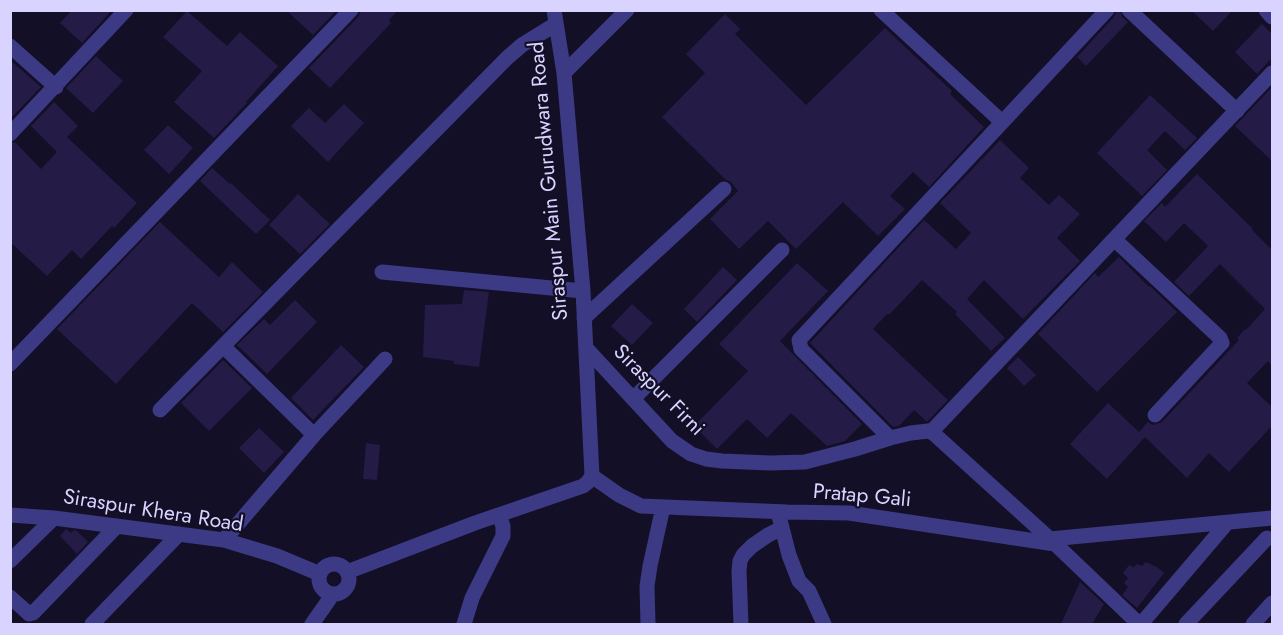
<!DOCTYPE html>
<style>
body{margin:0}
#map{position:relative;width:1283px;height:635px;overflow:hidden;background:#130f26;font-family:Jost,sans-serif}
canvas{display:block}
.frame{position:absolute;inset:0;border:12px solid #d9d4ff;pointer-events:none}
</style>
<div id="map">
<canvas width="1283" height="635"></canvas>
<div class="frame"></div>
</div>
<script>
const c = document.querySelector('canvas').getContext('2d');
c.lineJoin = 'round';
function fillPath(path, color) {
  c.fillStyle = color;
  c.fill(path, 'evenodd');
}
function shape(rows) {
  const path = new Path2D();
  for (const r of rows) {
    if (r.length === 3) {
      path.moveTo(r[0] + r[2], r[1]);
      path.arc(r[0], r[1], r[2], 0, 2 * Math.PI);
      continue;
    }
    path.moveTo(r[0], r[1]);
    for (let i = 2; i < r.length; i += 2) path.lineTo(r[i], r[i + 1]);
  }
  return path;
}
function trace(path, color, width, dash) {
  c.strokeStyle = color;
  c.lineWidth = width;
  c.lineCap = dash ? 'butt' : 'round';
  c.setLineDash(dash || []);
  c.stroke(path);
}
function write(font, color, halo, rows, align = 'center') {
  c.font = font + ' Jost,sans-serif';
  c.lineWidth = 4.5;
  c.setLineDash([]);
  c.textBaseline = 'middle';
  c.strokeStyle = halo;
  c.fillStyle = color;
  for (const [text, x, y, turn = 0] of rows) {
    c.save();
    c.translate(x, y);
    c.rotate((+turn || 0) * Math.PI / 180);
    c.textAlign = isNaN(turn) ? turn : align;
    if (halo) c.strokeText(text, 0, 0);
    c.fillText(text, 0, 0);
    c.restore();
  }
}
const building = shape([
 [72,10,112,10,82,43,60,23],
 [286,10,337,10,313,35],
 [361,10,398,10,389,20,391,23,330,88,309,68,358,17],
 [1117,10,1120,10,1122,17,1128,22,1086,66,1077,57,1114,17],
 [1191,10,1233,10,1213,31],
 [187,11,227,46,240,32,278,66,246,102,247,103,214,138,174,102,202,71,163,37],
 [725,14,740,29,735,34,806,105,885,28,952,91,950,94,984,127,929,187,913,172,890,196,905,209,878,236,843,202,796,249,768,221,739,249,710,219,738,191,731,182,726,180,662,117,705,73,686,54],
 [1262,24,1272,34,1272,58,1257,74,1235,52],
 [96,56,123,81,93,113,66,88],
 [10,60,41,87,10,119],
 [1272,87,1272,161,1235,126],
 [1150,95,1197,138,1185,150,1165,131,1150,147,1147,150,1167,170,1142,196,1097,153],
 [54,102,78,126,67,137,137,203,114,228,112,226,81,259,72,250,47,276,10,242,10,143,15,142,41,169,57,152,31,126],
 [344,104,364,123,328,162,291,126,309,108,325,123],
 [168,125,193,148,169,174,144,150],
 [1000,140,1029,168,1020,178,1049,205,1059,195,1080,214,1057,238,1080,261,1023,319,984,280,967,299,1005,338,991,351,955,314,957,312,922,280,889,315,888,313,873,329,948,400,928,421,926,421,914,410,899,426,893,427,810,343,924,220,956,249,971,233,940,203],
 [212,168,230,184,231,183,270,220,256,234,200,181],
 [1197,174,1253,229,1252,230,1272,250,1272,366,1268,361,1247,383,1272,407,1272,426,1229,472,1209,453,1187,478,1145,437,1107,479,1070,444,1108,403,1139,432,1148,422,1153,425,1162,422,1239,340,1237,338,1245,329,1246,330,1265,309,1220,264,1189,296,1174,282,1208,246,1184,223,1166,242,1144,221,1162,203,1165,207],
 [298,194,330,224,300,254,269,225],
 [160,222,219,277,232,262,263,292,223,332,192,303,116,384,57,329],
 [1119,257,1149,287,1150,286,1177,312,1097,392,1038,334,1095,273,1098,277],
 [797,263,828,291,780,341,862,424,845,441,827,446,791,413,767,438,747,419,717,449,694,426,748,371,719,344],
 [723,267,737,280,697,322,684,309],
 [464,290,489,292,479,367,454,364,454,361,423,357,425,305,462,304],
 [295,300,317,322,267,374,237,345,264,319,270,325],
 [632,304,653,323,632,345,611,326],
 [341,345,364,367,313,420,291,398],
 [1018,357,1036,375,1024,386,1007,368],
 [223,360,252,388,209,431,181,403],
 [259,428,284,452,264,473,239,448],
 [366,443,380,445,377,480,363,479],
 [66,529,71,533,74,530,77,531,88,542,77,554,60,536],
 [1146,562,1157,567,1164,573,1137,608,1122,595,1128,587,1124,583,1128,578,1123,573,1129,565,1134,567,1137,564,1142,566],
 [1080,582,1104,604,1092,624,1061,624]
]);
const minor = shape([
 [881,10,1002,122],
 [1129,10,1237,111],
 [1266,10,1272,17],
 [10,46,56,87],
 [564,73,627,10],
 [10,134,126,10],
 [1114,239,1220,338,1222,343,1155,415],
 [382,272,583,291],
 [584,318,724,189],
 [223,346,314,435],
 [586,348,672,441,691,454,706,459,722,461,770,463,805,462,855,449,890,438,911,433,928,431,933,433,1050,539,1139,624],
 [10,364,351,10],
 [633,399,782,250],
 [160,410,507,58,522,45,556,24],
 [931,432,1272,73],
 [890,438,801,349,799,340,1107,10],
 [592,476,619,495,641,506,787,512,849,513,1055,544],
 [778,512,789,555,799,581,809,591,824,624],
 [10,515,54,518,224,540,277,556,320,574],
 [1050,539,1272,518],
 [224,540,314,435,385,359],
 [10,561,54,518],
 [334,579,15],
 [347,572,475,523,583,486,588,482,592,476,583,291,564,73,554,10],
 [10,597,27,612,29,614,33,613,117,526],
 [92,624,179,534],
 [312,624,333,594],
 [464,624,472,598,503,536,503,526,499,515],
 [648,624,647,586,650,566,663,507],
 [741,624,739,571,740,561,743,555,752,546,768,535,782,528],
 [1141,624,1227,523],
 [1186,624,1267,538],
 [1253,624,1272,603]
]);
const streetNames = [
 ["Siraspur Main Gurudwara Road",550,181,-95],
 ["Siraspur Firni",658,391,45],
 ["Pratap Gali",862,497,5],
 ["Siraspur Khera Road",153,512,9]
];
fillPath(building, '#241b47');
trace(minor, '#3d3a85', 15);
write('21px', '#d9d4ff', '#130f26', streetNames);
</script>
